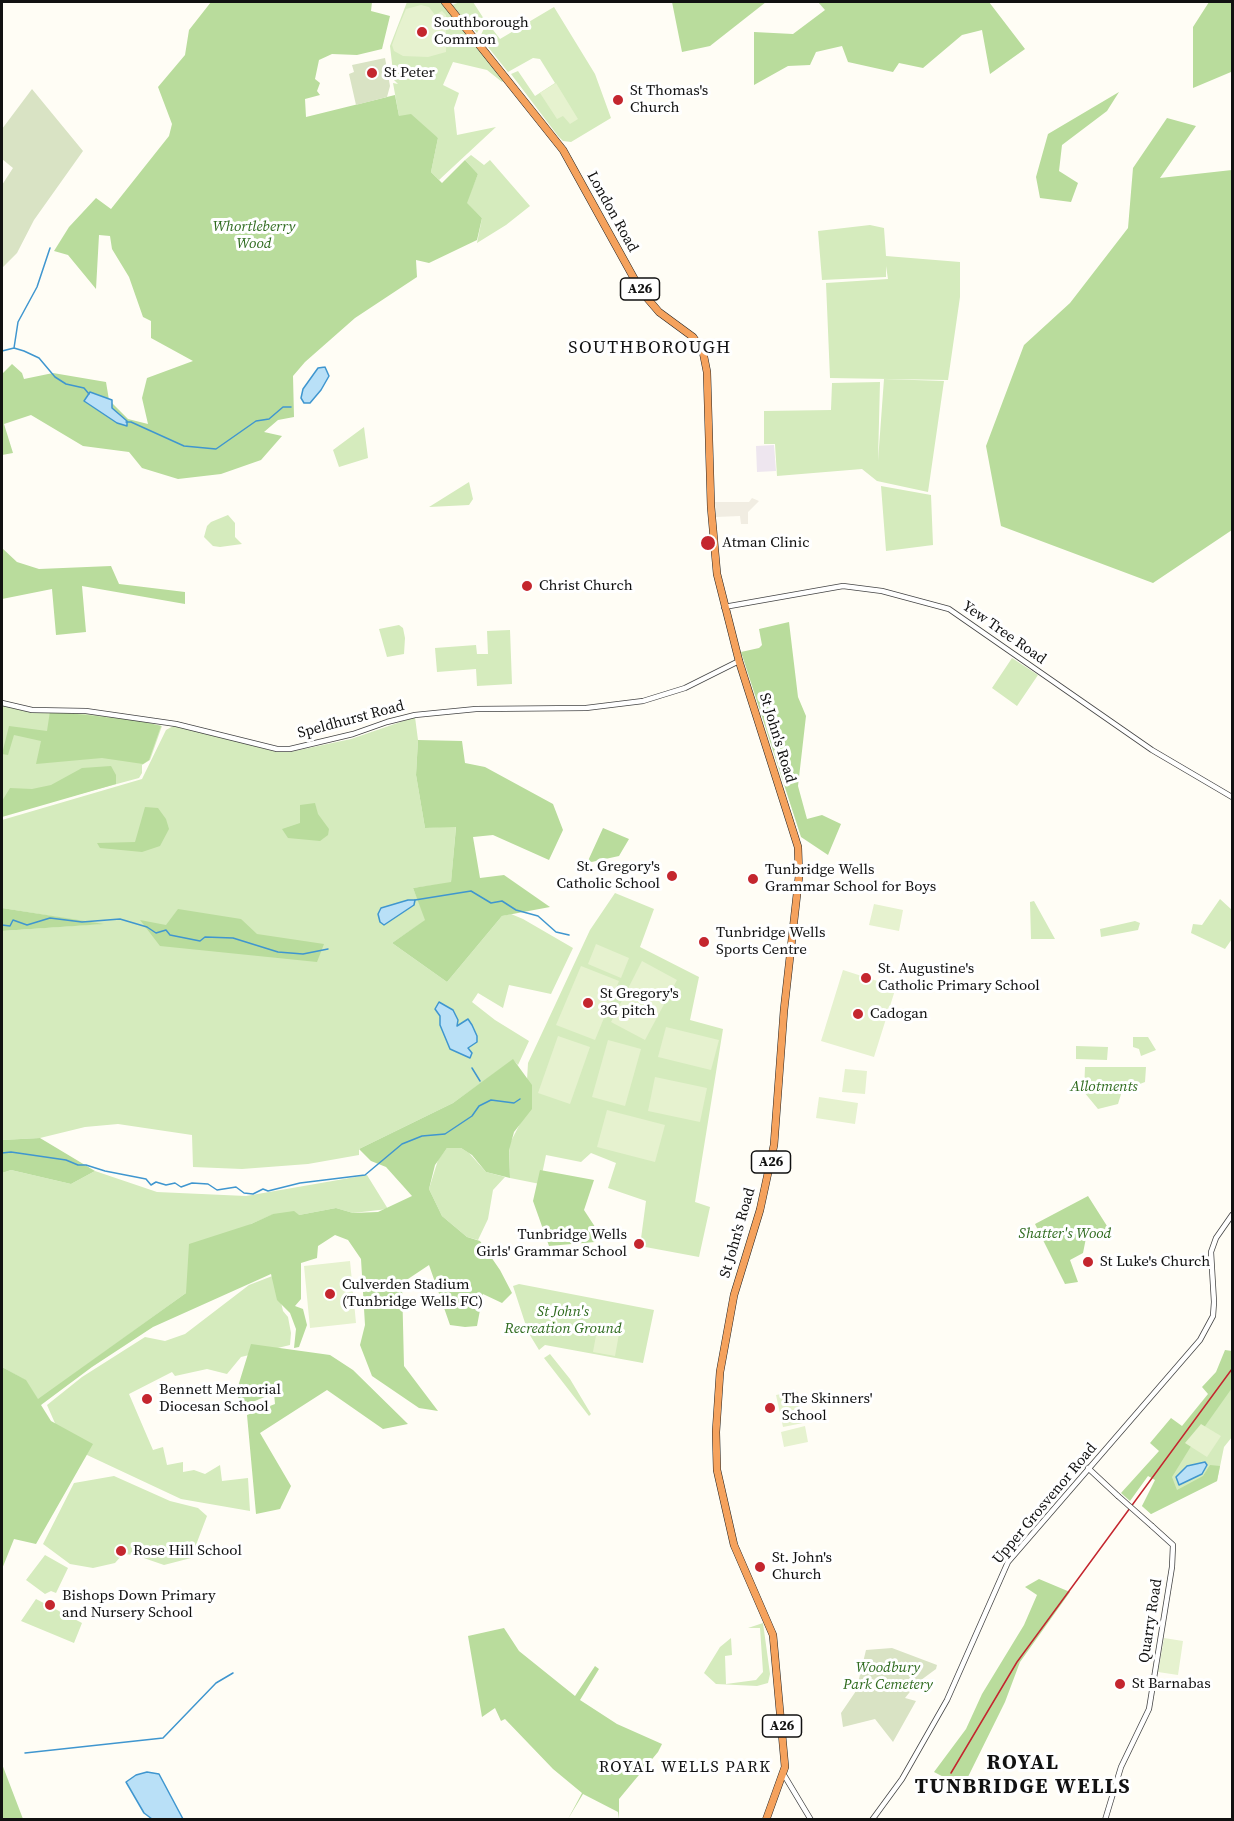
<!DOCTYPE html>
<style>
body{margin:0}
#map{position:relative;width:1234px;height:1821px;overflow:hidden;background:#fffdf5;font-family:"Source Serif 4",serif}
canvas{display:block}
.frame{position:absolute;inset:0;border:3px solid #111;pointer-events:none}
</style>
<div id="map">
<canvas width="1234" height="1821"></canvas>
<div class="frame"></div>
</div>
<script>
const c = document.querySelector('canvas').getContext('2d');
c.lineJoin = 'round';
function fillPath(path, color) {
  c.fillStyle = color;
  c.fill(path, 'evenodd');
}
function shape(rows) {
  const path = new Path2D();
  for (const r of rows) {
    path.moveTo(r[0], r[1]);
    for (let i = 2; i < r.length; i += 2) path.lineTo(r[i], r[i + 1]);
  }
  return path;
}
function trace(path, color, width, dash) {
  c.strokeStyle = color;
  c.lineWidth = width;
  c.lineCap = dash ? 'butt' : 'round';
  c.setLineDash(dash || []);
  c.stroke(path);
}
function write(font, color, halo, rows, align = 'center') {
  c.font = font + ' "Source Serif 4",serif';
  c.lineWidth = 6;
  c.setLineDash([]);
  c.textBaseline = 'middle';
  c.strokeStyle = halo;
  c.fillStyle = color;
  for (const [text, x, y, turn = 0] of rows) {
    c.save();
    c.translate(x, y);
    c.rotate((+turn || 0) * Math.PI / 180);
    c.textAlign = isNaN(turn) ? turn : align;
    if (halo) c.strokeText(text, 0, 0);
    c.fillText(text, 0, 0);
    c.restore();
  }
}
const industrial = shape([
 [774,445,776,471,757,472,756,446]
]);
const green = shape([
 [407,2,441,2,505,79,502,82,487,70,453,62,443,85,459,93,454,108,457,135,496,127,439,180,431,172,438,138,399,116,393,83,398,84,394,80,390,46],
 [460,2,473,2,484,19,477,33,452,5],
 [554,7,595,74,611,118,571,142,563,141,558,136,511,74,518,71,535,96,555,83,540,59,533,58,508,72,480,37,487,22,500,39],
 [471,155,484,165,490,160,530,206,506,225,477,243,482,218,466,203,478,174,465,160],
 [870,225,884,228,886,256,960,262,960,297,948,380,830,378,826,283,888,279,886,266,886,277,822,280,818,231],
 [884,379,944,381,928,492,877,481,862,469,777,476,775,444,764,444,764,411,831,410,832,383,880,382,878,461],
 [364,427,368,458,339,467,333,450],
 [469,482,473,499,469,505,429,507],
 [881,486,931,495,933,545,886,551],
 [228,515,235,523,235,537,242,544,220,547,213,546,204,537,207,526,211,522],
 [399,625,403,628,405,638,404,654,387,657,379,629],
 [510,630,512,684,477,686,476,669,437,672,435,648,476,645,477,654,488,654,487,631],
 [1012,658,1038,675,1017,706,992,688],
 [2,705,133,719,162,726,150,760,142,765,142,773,139,778,2,815],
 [415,717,418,740,416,775,425,828,456,826,451,883,413,888,426,920,392,943,447,982,502,916,511,914,523,919,573,948,551,994,509,985,503,1008,478,993,472,1002,495,1020,529,1041,518,1065,513,1060,453,1103,359,1149,359,1155,308,1164,242,1169,193,1167,192,1135,118,1124,85,1127,40,1138,2,1140,2,931,100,924,2,908,2,820,142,779,166,730,175,725,277,752,290,752,351,739],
 [615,893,654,909,640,947,699,977,690,1020,723,1029,695,1202,710,1207,699,1257,640,1246,646,1201,608,1188,616,1163,591,1153,581,1162,546,1155,540,1184,510,1178,509,1145,525,1114,528,1063,590,930],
 [1220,899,1232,910,1232,939,1225,949,1191,933,1193,924,1202,925],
 [1034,901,1055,939,1031,939,1030,902],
 [1135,921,1140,923,1138,930,1101,937,1100,929],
 [1133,1037,1148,1037,1156,1050,1141,1056,1139,1049,1133,1047],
 [1076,1046,1108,1047,1107,1060,1076,1059],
 [1085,1067,1146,1067,1145,1082,1122,1091,1118,1104,1098,1109,1084,1092],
 [447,1148,461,1148,469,1153,486,1172,505,1177,493,1190,488,1219,478,1240,467,1237,442,1216,429,1189,438,1160],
 [11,1170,71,1184,95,1171,157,1192,246,1196,367,1175,388,1209,353,1213,336,1208,299,1215,274,1214,251,1224,186,1293,38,1400,25,1380,2,1367,2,1173],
 [275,1275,283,1311,288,1317,291,1333,290,1345,241,1357,227,1374,207,1369,175,1376,172,1372,129,1394,153,1450,163,1447,167,1465,183,1462,183,1472,194,1470,205,1474,220,1465,222,1481,248,1478,250,1511,181,1499,70,1447,61,1437,47,1405,82,1377,145,1337,165,1341,185,1334,249,1285],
 [519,1284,654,1310,643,1363,545,1345,539,1350,528,1332,513,1286],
 [550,1354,570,1379,591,1414,589,1416,544,1358],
 [1232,1373,1232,1437,1224,1447,1217,1481,1151,1514,1142,1506],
 [114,1476,170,1501,198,1508,207,1516,191,1558,164,1565,135,1555,123,1554,115,1563,93,1568,70,1564,43,1544,74,1483],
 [45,1555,68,1568,56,1593,51,1591,45,1594,26,1580],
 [36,1599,82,1623,74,1643,21,1621],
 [763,1623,770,1674,768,1683,757,1686,716,1684,704,1673,720,1647,731,1638,732,1655,725,1656,726,1684,756,1680,763,1672,760,1628,748,1628]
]);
const forest = shape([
 [211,2,372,2,371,11,390,16,382,49,357,55,332,54,319,60,315,79,320,83,317,91,320,95,305,99,306,117,395,95,399,116,411,114,438,138,431,172,442,183,465,160,478,174,467,203,482,218,477,240,429,263,416,260,417,277,355,318,305,362,293,376,294,417,278,420,264,432,282,436,261,460,221,474,178,479,142,468,129,452,83,446,31,415,4,424,13,453,2,455,2,374,12,364,22,373,24,379,53,373,106,382,109,400,128,419,148,424,142,398,147,378,193,361,151,338,151,321,143,317,129,277,112,249,110,236,99,235,96,289,68,255,54,251,69,227,96,198,111,209,169,136,172,124,158,87,185,55,189,30],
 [672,2,766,2,710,46,682,52],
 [818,2,989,2,1025,49,990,74,982,30,962,35,923,68,899,63,893,72,848,62,842,46,816,52,810,65,788,66,754,85,754,32,793,34,825,10],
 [1209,2,1232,2,1232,66,1231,72,1193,88,1193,27],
 [1119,92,1107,111,1062,145,1059,171,1078,183,1071,202,1040,198,1036,177,1048,134],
 [1167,118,1196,126,1160,178,1232,170,1232,530,1153,583,1001,526,986,446,1024,345,1070,303,1128,228,1133,168],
 [2,548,17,562,39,569,111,566,119,584,185,592,185,604,82,586,86,632,56,635,52,589,2,599],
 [789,622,798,697,806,716,798,786,807,819,822,815,841,824,828,855,801,837,741,652,759,648,762,645,759,629],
 [50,711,140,721,161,726,149,760,143,764,102,758,36,764,41,741,14,735,8,755,2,754,9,726,47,731],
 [418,740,462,741,465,763,485,767,553,804,563,830,549,860,493,835,473,837,480,878,504,875,550,907,502,916,447,982,392,943,425,920,413,888,451,882,456,827,425,828,416,775],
 [111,766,116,775,116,784,2,817,2,801,10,788,32,789,51,785,82,768],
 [315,803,318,814,329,829,328,835,320,841,288,838,282,829,300,823,300,805],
 [145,807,158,808,166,819,169,829,160,846,142,852,100,848,97,843,135,842],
 [603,828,629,839,619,856,587,863],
 [2,908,104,924,2,931],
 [178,909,241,919,257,934,324,944,317,962,160,946,140,920,166,925],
 [513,1059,532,1085,532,1109,514,1132,509,1150,510,1178,486,1172,472,1155,461,1148,447,1148,435,1165,429,1189,442,1216,467,1237,480,1241,500,1270,512,1293,502,1303,483,1294,477,1326,465,1327,450,1325,429,1265,402,1283,404,1366,438,1411,419,1408,372,1376,360,1345,365,1325,361,1259,348,1240,335,1235,318,1246,317,1258,301,1263,301,1299,295,1306,303,1309,307,1325,299,1347,294,1348,296,1329,290,1313,277,1300,271,1274,153,1327,92,1367,41,1405,51,1421,93,1444,36,1544,14,1539,2,1569,2,1367,26,1380,38,1399,186,1293,189,1244,251,1224,273,1214,294,1211,299,1215,336,1208,353,1213,378,1212,412,1196,386,1167,371,1161,359,1149,453,1103],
 [40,1138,95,1171,71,1184,11,1170,2,1173,2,1140],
 [540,1170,594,1180,584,1210,599,1233,595,1242,549,1246,533,1201],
 [1088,1196,1107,1226,1104,1233,1087,1233,1083,1253,1070,1260,1078,1282,1065,1284,1035,1224],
 [251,1344,330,1355,353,1370,408,1424,383,1429,327,1390,260,1433,291,1486,280,1509,256,1514,247,1415,275,1404,274,1393,243,1406,236,1393],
 [1225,1350,1232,1351,1232,1388,1193,1443,1172,1477,1177,1490,1203,1476,1210,1465,1220,1466,1217,1481,1151,1514,1142,1506,1155,1480,1148,1476,1130,1501,1121,1493,1159,1451,1150,1443,1171,1418,1182,1426,1208,1394,1202,1387,1216,1372],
 [1039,1579,1070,1592,1020,1662,1005,1702,963,1787,934,1772,966,1729,982,1694,1024,1625,1037,1595,1025,1587],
 [504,1628,519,1651,575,1696,595,1666,599,1669,580,1700,617,1724,662,1744,658,1752,619,1799,619,1819,618,1812,583,1794,568,1819,582,1793,553,1769,505,1719,501,1721,495,1708,482,1717,468,1636],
 [2,1764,23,1819,2,1819]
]);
const cemetery = shape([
 [385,58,390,86,387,97,356,105,349,74,354,72,352,65],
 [32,89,83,151,34,220,17,253,2,268,2,185,13,168,2,159,2,129],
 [892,1648,937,1665,936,1669,917,1683,905,1698,916,1701,893,1742,875,1719,843,1727,841,1713,856,1691,866,1650]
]);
const pitch = shape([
 [421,5,429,7,435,15,442,11,446,15,446,52,428,57,403,56,394,51,392,45,398,28,406,9],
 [556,83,578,119,570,124,563,116,557,119,540,93],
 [874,904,903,910,899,931,869,925],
 [596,944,629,958,621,978,588,964],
 [642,961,677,980,645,1040,611,1022],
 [581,966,619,981,595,1040,556,1025],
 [843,970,896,987,874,1057,821,1041],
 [666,1027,719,1040,711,1070,658,1057],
 [558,1036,590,1047,570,1104,538,1093],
 [608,1040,641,1049,625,1106,592,1097],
 [845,1069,867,1071,865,1094,842,1092],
 [655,1077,707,1088,700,1122,648,1111],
 [819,1097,858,1103,855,1124,816,1118],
 [607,1110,665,1125,655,1162,597,1147],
 [350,1261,356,1323,310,1328,304,1266],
 [597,1330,619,1334,615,1356,593,1352],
 [797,1391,803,1423,783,1427,776,1395],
 [1201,1424,1221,1436,1207,1457,1185,1443],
 [805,1426,808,1442,784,1447,781,1432],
 [1164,1638,1183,1641,1178,1675,1158,1672]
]);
const plaza = shape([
 [752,498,759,501,748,512,748,524,741,524,740,516,716,517,715,502,749,502]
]);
const water = shape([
 [325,367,329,376,321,390,310,403,304,403,301,398,303,389,318,368,325,367],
 [90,392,112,400,112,408,127,421,127,426,117,423,84,401,90,392],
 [408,900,415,900,414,905,384,925,380,922,378,914,381,908,408,900],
 [439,1002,453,1010,458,1020,457,1026,468,1019,472,1025,477,1036,477,1042,468,1048,472,1053,470,1058,450,1049,440,1025,440,1016,435,1009,439,1002],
 [1205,1462,1207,1465,1202,1474,1179,1485,1176,1477,1187,1466,1205,1462],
 [147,1772,159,1774,183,1819,152,1819,144,1813,126,1782,136,1775,147,1772]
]);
const stream = shape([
 [14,348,18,322,37,287,50,248],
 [2,351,14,348,24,351,39,358,55,377,66,384,84,388,89,394],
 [126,422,131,422,184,446,216,449,256,421,269,419,283,407,291,407],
 [415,900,471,891,491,903,502,901,516,910,538,916,556,932,569,935],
 [2,925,10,926,13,920,27,925,50,918,82,922,120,919,147,927,156,933,166,930,170,935,200,941,205,937,233,938,278,952,303,954,328,949],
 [472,1068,480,1081],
 [2,1153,11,1152,66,1160,78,1165,86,1165,105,1171,146,1179,151,1185,156,1182,166,1185,175,1183,181,1187,192,1183,208,1184,217,1190,236,1187,244,1193,253,1194,263,1189,268,1191,300,1183,365,1175,402,1144,422,1136,445,1134,472,1116,479,1106,491,1100,514,1103,520,1099],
 [25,1753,163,1738,216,1683,233,1673]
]);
const minor = shape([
 [724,607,843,586,882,591,949,609,1152,750,1232,797],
 [2,703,32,710,86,711,176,724,277,749,290,749,353,734,387,722,415,715,476,709,586,708,643,701,685,688,739,661],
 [1088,1468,1118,1496],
 [784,1775,811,1820],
 [872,1820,902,1779,947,1700,1008,1562,1200,1340,1213,1316,1214,1302,1211,1252,1216,1238,1232,1215],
 [1105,1820,1121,1767,1149,1709,1172,1567,1173,1545,1152,1526]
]);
const highway = shape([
 [445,2,563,150,641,291,659,312,693,337,703,352,707,372,711,507,717,574,739,661,798,847,799,876,784,1010,774,1145,760,1210,734,1295,720,1372,716,1432,717,1470,734,1545,773,1635,785,1767,766,1820]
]);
const rail = shape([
 [951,1773,1017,1662,1232,1369]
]);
const minorBridge = shape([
 [1118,1496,1152,1526]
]);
const markers = [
 [422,32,6,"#c4262e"],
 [372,73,6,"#c4262e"],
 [618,100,6,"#c4262e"],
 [708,543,8,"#c4262e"],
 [527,586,6,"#c4262e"],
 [672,876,6,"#c4262e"],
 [753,879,6,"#c4262e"],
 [704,942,6,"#c4262e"],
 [866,978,6,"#c4262e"],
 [588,1003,6,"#c4262e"],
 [858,1014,6,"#c4262e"],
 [639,1244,6,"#c4262e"],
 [1088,1262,6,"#c4262e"],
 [330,1294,6,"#c4262e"],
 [147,1399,6,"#c4262e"],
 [770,1408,6,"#c4262e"],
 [121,1551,6,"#c4262e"],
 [760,1567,6,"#c4262e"],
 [50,1605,6,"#c4262e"],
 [1120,1684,6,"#c4262e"]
];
const shields = [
 [640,289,39],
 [771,1162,39],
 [782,1726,39]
];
const shieldNames = [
 ["A26",640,289],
 ["A26",771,1162],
 ["A26",782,1726]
];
const poiNames = [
 ["Southborough",434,23],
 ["Common",434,40],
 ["St Peter",384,73],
 ["St Thomas's",630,91],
 ["Church",630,108],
 ["Atman Clinic",722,543],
 ["Christ Church",539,586],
 ["St. Gregory's",660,867,"right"],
 ["Catholic School",660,884,"right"],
 ["Tunbridge Wells",765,870],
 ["Grammar School for Boys",765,887],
 ["Tunbridge Wells",716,933],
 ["Sports Centre",716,950],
 ["St. Augustine's",878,969],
 ["Catholic Primary School",878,986],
 ["St Gregory's",600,994],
 ["3G pitch",600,1011],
 ["Cadogan",870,1014],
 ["Tunbridge Wells",627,1235,"right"],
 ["Girls' Grammar School",627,1252,"right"],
 ["St Luke's Church",1100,1262],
 ["Culverden Stadium",342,1285],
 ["(Tunbridge Wells FC)",342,1302],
 ["Bennett Memorial",159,1390],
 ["Diocesan School",159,1407],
 ["The Skinners'",782,1399],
 ["School",782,1416],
 ["Rose Hill School",133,1551],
 ["St. John's",772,1558],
 ["Church",772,1575],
 ["Bishops Down Primary",62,1596],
 ["and Nursery School",62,1613],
 ["St Barnabas",1132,1684]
];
const streetNames = [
 ["London Road",612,212,61],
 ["Yew Tree Road",1004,633,35],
 ["Speldhurst Road",351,720,-15],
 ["St John's Road",777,738,73],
 ["St John's Road",738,1233,-74],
 ["Upper Grosvenor Road",1045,1504,-50],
 ["Quarry Road",1151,1621,-81]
];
const parkNames = [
 ["Whortleberry",254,227],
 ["Wood",254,244],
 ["Allotments",1104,1087],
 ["Shatter's Wood",1065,1234],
 ["St John's",563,1312],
 ["Recreation Ground",563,1329],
 ["Woodbury",888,1668],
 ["Park Cemetery",888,1685]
];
const neighbourhoodNames = [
 ["ROYAL WELLS PARK",685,1768]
];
const quarterNames = [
 ["SOUTHBOROUGH",650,348]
];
const districtNames = [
 ["ROYAL",1023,1764],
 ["TUNBRIDGE WELLS",1023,1788]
];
fillPath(industrial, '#eee6ef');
fillPath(green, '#d5ebbd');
fillPath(forest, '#b9dc9c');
fillPath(cemetery, '#d9e3c4');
fillPath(pitch, '#e6f2cf');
fillPath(plaza, '#f1ede2');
fillPath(water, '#b9e0f7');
trace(water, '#3f96cf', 1.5);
trace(stream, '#3f96cf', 1.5);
trace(minor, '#444', 6);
trace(highway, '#222', 8);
trace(minor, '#fff', 4.5);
trace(highway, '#f5a25d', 7);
trace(rail, '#c4262e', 1.5);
trace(minorBridge, '#444', 6, []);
trace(minorBridge, '#fff', 4.5);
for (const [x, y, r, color] of markers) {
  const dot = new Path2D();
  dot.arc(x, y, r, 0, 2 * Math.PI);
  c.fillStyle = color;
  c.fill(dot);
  trace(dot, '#fff', 2);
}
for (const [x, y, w] of shields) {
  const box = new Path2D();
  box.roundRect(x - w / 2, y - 11, w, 22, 4.5);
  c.fillStyle = '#fff';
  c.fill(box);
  trace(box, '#111', 1.5);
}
write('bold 14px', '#111', null, shieldNames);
write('15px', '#111', '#fff', poiNames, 'left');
write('15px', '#111', '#fff', streetNames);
write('italic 15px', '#2f6b1f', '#fff', parkNames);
c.letterSpacing = '1.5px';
write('16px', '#111', '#fff', neighbourhoodNames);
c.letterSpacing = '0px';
c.letterSpacing = '1.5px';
write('18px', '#111', '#fff', quarterNames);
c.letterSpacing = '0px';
c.letterSpacing = '1.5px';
write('bold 21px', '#111', '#fff', districtNames);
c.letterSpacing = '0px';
</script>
